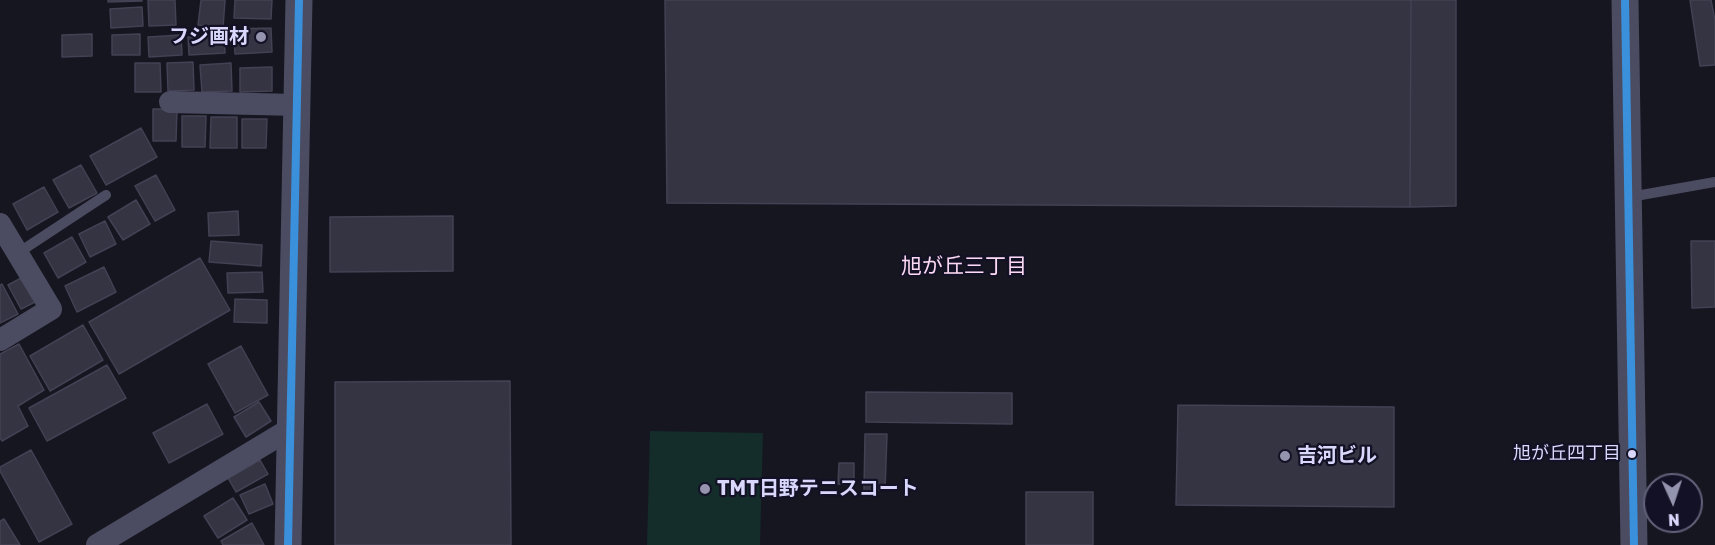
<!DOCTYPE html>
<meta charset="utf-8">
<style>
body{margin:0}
#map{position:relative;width:1715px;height:545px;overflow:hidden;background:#161620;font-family:Rubik,sans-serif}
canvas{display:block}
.north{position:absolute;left:1643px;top:473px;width:60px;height:60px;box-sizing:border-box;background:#131125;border:2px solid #62617b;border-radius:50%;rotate:177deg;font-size:16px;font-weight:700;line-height:24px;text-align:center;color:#d9d8fc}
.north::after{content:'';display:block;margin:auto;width:21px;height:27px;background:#9594af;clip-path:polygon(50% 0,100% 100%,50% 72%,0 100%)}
</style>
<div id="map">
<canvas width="1715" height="545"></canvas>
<div class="north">N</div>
</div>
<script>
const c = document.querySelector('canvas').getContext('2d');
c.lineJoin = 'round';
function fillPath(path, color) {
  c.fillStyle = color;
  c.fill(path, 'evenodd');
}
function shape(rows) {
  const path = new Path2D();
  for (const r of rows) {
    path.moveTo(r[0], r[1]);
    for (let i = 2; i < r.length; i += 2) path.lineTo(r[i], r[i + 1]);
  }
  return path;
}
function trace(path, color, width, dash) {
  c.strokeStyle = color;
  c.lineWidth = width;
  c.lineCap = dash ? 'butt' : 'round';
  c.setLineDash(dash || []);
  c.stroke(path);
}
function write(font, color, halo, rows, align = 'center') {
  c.font = font + ' Rubik,"Noto Sans JP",sans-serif';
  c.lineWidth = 4.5;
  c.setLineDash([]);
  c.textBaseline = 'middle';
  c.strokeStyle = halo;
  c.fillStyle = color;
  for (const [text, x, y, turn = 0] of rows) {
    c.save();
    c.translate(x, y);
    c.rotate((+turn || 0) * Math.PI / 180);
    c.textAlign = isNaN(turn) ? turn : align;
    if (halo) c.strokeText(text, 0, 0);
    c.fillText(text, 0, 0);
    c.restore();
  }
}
const green = shape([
 [650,431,763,433,760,545,647,545]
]);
const building = shape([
 [108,0,142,0,142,1,108,2,108,0],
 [148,0,175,0,176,25,149,26,148,0],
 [201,0,225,0,223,28,198,25,201,0],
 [235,0,272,0,271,19,234,18,235,0],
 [665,0,1411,0,1410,207,667,203,665,0],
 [1411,0,1456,0,1456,206,1410,207,1411,0],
 [1690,0,1711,0,1715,20,1715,65,1700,66,1690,0],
 [142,7,143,26,111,28,110,9,142,7],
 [271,28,272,52,235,54,234,29,271,28],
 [92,34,92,56,62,57,62,35,92,34],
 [140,34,140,55,112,55,112,35,140,34],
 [181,35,182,55,149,57,148,37,181,35],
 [224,35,225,53,189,55,188,37,224,35],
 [193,62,194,90,168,91,167,63,193,62],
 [135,63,160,63,161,92,135,92,135,63],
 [231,63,232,91,202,92,200,65,231,63],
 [272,67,272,91,240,92,240,68,272,67],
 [153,109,177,109,176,141,153,141,153,109],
 [182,116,206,116,205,147,182,147,182,116],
 [211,117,237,117,237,148,210,148,211,117],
 [242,119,267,119,266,148,242,148,242,119],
 [141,128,157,157,106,185,90,156,141,128],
 [81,165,97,193,69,208,53,180,81,165],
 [156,175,175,210,155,221,135,186,156,175],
 [44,187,58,212,27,230,13,204,44,187],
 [136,200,150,224,123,240,108,217,136,200],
 [238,211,239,235,209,236,208,213,238,211],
 [453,216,453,271,330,272,330,217,453,216],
 [105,221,116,244,90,257,79,234,105,221],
 [72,237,86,262,58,278,44,253,72,237],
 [211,241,262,245,261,266,209,262,211,241],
 [1691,241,1715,241,1715,307,1692,308,1691,241],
 [200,258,230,310,119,374,89,322,200,258],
 [104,267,116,292,77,312,65,286,104,267],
 [262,272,263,292,228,293,227,273,262,272],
 [23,277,37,301,21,309,8,285,23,277],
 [2,284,18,314,0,323,0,285,2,284],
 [235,299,267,300,267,323,234,322,235,299],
 [83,325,103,360,50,391,30,356,83,325],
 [19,344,44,390,18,406,28,426,2,441,0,438,0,354,19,344],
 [241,346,268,395,235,413,208,364,241,346],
 [107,365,126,398,47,441,29,408,107,365],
 [510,381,511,545,335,545,335,382,510,381],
 [866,392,1012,393,1012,424,866,422,866,392],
 [259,402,271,421,246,437,234,417,259,402],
 [207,404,223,434,169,463,153,433,207,404],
 [1178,405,1394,407,1394,507,1176,505,1178,405],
 [865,434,887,434,885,490,864,490,865,434],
 [31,450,72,524,39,542,0,471,0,467,31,450],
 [260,460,268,474,236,492,228,478,260,460],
 [839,463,854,463,854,485,838,484,839,463],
 [265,484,273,504,249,514,240,495,265,484],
 [1026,492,1093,492,1093,545,1026,545,1026,492],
 [233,498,247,520,218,538,204,516,233,498],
 [4,519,20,545,0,545,0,521,4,519],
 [252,523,264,545,223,545,221,541,252,523]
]);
const service = shape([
 [1630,197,1715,182],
 [18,253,106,195]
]);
const minor = shape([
 [170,102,297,105],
 [0,224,51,309,0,340],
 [97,545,290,429]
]);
const tertiary = shape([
 [1625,0,1634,545],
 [288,545,299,0]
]);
const bus1 = shape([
 [1625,0,1634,545],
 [288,545,299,0]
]);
const markers = [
 [261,37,6,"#9594af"],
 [1632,454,5,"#d9d8fc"],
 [1285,456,6,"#9594af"],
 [705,489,6,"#9594af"]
];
const busNames = [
 ["旭が丘四丁目",1621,454]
];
const poiNames = [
 ["フジ画材",249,37,"right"],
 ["吉河ビル",1297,456],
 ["TMT日野テニスコート",717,489]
];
const neighbourhoodNames = [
 ["旭が丘三丁目",964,267]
];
fillPath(green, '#142c2a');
fillPath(building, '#343442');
trace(building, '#434154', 1.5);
trace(service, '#4b4c61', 10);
trace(minor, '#4b4c61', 22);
trace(tertiary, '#4b4c61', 27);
trace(bus1, '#3a90db', 8);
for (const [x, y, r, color] of markers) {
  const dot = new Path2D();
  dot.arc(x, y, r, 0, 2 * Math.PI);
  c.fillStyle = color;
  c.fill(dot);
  trace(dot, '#131125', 2);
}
write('18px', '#d9d8fc', '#131125', busNames, 'right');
write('bold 20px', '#d9d8fc', '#131125', poiNames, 'left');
write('21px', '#fddaf3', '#131125', neighbourhoodNames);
</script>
